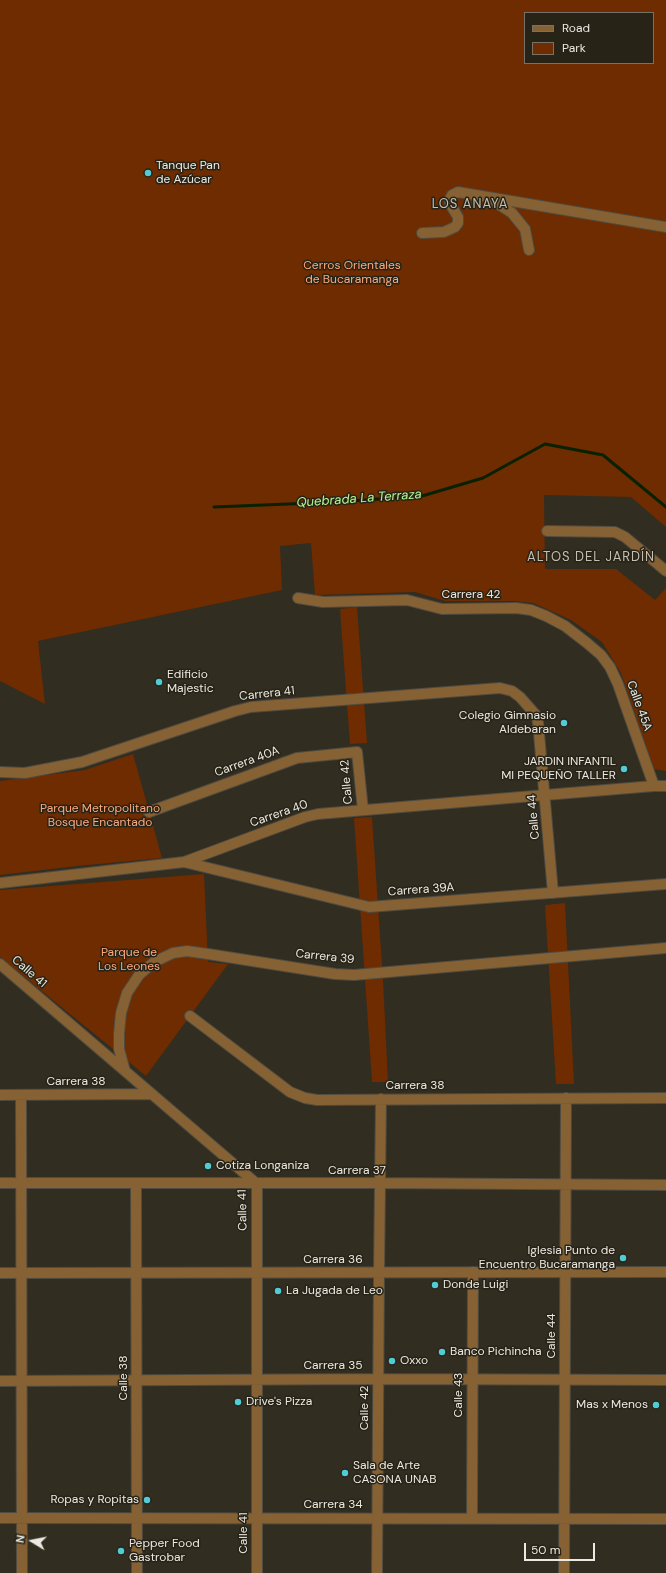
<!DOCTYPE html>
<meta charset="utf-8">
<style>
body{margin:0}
#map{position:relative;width:666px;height:1573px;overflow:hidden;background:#312d21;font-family:"DM Sans",sans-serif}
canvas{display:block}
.legend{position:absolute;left:524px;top:12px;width:130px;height:52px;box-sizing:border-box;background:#272317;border:1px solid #767268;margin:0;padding:5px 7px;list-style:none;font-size:12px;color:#ece9e2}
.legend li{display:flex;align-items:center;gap:8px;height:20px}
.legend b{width:20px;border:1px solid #767268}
.north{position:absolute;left:12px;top:1521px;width:40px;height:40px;-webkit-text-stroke:3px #272317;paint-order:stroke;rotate:280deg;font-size:11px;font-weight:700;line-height:16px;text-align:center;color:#ece9e2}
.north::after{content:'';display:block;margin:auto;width:14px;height:18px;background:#ece9e2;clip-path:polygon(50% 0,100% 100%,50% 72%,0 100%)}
.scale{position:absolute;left:524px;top:1543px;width:71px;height:18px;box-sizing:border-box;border:2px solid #ece9e2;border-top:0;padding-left:5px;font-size:12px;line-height:14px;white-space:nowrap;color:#ece9e2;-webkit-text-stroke:3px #272317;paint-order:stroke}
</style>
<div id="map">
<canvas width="666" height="1573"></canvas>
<ul class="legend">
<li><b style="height:5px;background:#866134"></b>Road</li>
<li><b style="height:11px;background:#6e2c00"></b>Park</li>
</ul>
<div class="north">N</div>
<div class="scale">50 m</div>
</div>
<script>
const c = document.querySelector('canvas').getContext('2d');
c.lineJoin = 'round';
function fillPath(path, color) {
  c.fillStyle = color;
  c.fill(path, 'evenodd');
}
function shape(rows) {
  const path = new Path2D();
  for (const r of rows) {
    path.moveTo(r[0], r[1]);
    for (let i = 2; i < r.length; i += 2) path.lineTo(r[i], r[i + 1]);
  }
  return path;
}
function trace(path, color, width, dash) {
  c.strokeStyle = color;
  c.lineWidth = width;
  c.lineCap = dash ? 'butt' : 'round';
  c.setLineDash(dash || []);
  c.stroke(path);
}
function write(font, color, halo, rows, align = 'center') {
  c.font = font + ' "DM Sans",sans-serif';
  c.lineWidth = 3;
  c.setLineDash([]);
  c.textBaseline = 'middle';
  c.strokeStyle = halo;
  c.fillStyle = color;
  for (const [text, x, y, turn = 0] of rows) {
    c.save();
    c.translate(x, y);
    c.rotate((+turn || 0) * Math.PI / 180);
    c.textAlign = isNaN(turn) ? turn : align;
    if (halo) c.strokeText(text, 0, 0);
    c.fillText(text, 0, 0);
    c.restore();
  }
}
const green = shape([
 [0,0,666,0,666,527,631,497,544,495,545,569,616,569,655,600,666,588,666,771,654,769,621,673,602,642,571,620,533,603,513,601,445,601,415,592,315,595,311,543,280,546,282,590,38,641,45,704,0,681],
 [525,13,653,13,653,63,525,63],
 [357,607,367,743,350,744,340,609],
 [133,754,162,858,77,866,0,875,0,781,85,770],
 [372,817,383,980,388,1082,372,1082,354,818],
 [204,874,208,962,228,964,146,1076,0,957,0,890],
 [565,903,574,1084,556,1084,545,905]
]);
const stream = shape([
 [214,507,337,502,422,496,483,478,545,444,603,455,666,507]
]);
const minor = shape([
 [492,200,512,213,525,229,529,250],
 [422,233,444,232,455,227,458,223,458,217,450,204,450,199,452,195,458,192,666,227],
 [547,531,615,532,625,537,666,571],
 [298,598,323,602,407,600,442,609,516,608,531,610,546,616,565,626,587,643,601,655,610,667,618,684,654,786],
 [0,772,25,773,82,762,235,711,251,707,500,688,512,691,520,697,535,714,538,722,553,893],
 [149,812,297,758,357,752,363,810],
 [184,862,369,907,666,884],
 [0,883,184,862,305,817,318,814,545,795,654,786,666,786],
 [0,964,257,1184,257,1273],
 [190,1016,290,1092,305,1098,317,1100,666,1098],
 [125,1071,119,1049,119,1034,121,1013,127,993,139,975,154,962,173,953,187,951,208,954,335,974,354,975,666,948],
 [0,1095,152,1094],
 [21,1095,22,1573],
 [0,1183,380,1183,666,1185],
 [136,1183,137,1573],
 [379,1272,381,1099],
 [0,1518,666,1519],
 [472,1518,473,1272],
 [564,1573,566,1098]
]);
const tertiary = shape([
 [0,1273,666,1272],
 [257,1273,257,1573],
 [0,1381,375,1379,666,1380],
 [377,1573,379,1272]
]);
const markers = [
 [148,173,4,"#51ccd4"],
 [159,682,4,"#51ccd4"],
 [564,723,4,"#51ccd4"],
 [624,769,4,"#51ccd4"],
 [208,1166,4,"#51ccd4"],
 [623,1258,4,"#51ccd4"],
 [435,1285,4,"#51ccd4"],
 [278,1291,4,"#51ccd4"],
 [442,1352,4,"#51ccd4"],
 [392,1361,4,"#51ccd4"],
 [238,1402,4,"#51ccd4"],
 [656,1405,4,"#51ccd4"],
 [345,1473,4,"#51ccd4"],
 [147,1500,4,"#51ccd4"],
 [121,1551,4,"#51ccd4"]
];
const poiNames = [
 ["Tanque Pan",156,166],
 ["de Azúcar",156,180],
 ["Edificio",167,675],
 ["Majestic",167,689],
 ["Colegio Gimnasio",556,716,"right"],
 ["Aldebaran",556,730,"right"],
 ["JARDIN INFANTIL",616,762,"right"],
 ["MI PEQUEÑO TALLER",616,776,"right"],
 ["Cotiza Longaniza",216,1166],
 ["Iglesia Punto de",615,1251,"right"],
 ["Encuentro Bucaramanga",615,1265,"right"],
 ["Donde Luigi",443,1285],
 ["La Jugada de Leo",286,1291],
 ["Banco Pichincha",450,1352],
 ["Oxxo",400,1361],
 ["Drive's Pizza",246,1402],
 ["Mas x Menos",648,1405,"right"],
 ["Sala de Arte",353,1466],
 ["CASONA UNAB",353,1480],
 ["Ropas y Ropitas",139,1500,"right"],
 ["Pepper Food",129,1544],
 ["Gastrobar",129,1558]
];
const parkNames = [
 ["Cerros Orientales",352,266],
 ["de Bucaramanga",352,280],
 ["Parque Metropolitano",100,809],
 ["Bosque Encantado",100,823],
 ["Parque de",129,953],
 ["Los Leones",129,967]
];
const streetNames = [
 ["Carrera 42",471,595],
 ["Carrera 41",267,694,-6],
 ["Calle 45A",639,706,70],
 ["Carrera 40A",247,762,-20],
 ["Calle 42",347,782,-95],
 ["Carrera 40",279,814,-19],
 ["Calle 44",534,817,-95],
 ["Carrera 39A",421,890,-4],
 ["Carrera 39",325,957,6],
 ["Calle 41",29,972,41],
 ["Carrera 38",76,1082],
 ["Carrera 38",415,1086],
 ["Carrera 37",357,1171],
 ["Calle 41",243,1210,-91],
 ["Carrera 36",333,1260],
 ["Calle 44",552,1336,-90],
 ["Carrera 35",333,1366],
 ["Calle 38",124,1378,-90],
 ["Calle 43",459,1395,-90],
 ["Calle 42",365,1408,-90],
 ["Carrera 34",333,1505],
 ["Calle 41",244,1533,-90]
];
const neighbourhoodNames = [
 ["LOS ANAYA",470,205],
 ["ALTOS DEL JARDÍN",591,558]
];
const waterNames = [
 ["Quebrada La Terraza",359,499,-4]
];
fillPath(green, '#6e2c00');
trace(stream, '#0a2100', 3);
trace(minor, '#4f4b40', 12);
trace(tertiary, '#4f4b40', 12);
trace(minor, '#866134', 10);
trace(tertiary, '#866134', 10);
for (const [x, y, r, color] of markers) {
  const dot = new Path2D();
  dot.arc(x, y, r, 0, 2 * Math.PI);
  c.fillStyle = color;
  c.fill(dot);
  trace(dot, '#272317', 1.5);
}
write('12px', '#ece9e2', '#272317', poiNames, 'left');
write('12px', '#fda97e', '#272317', parkNames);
write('12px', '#ece9e2', '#272317', streetNames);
c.letterSpacing = '1px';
write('13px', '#c4bfb0', '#272317', neighbourhoodNames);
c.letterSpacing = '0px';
write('italic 13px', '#b5f593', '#272317', waterNames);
</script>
